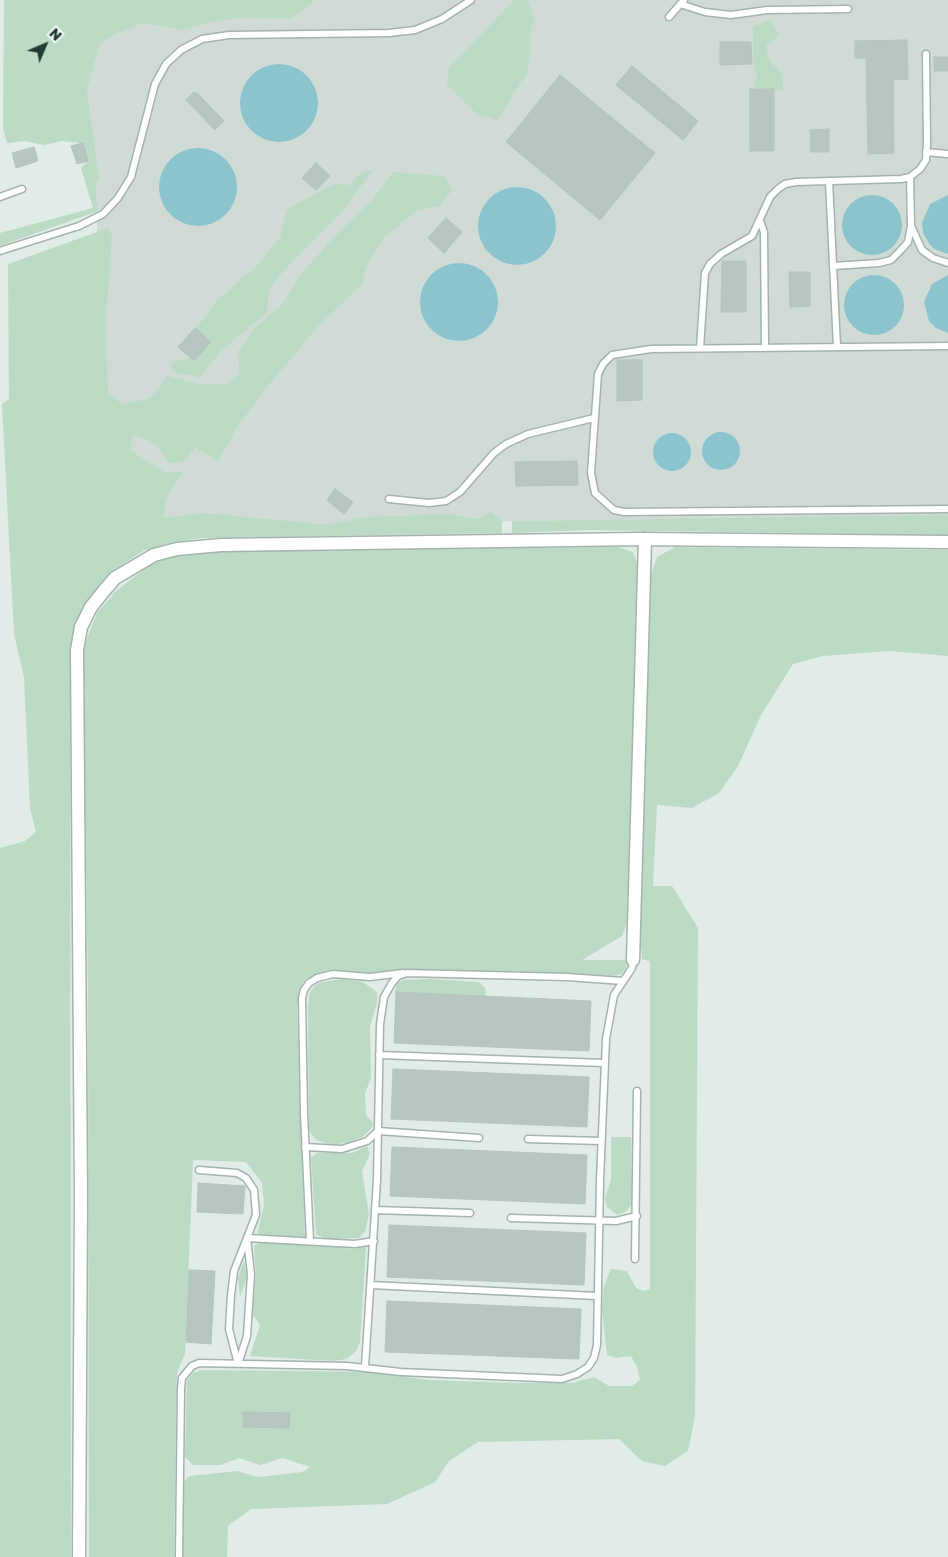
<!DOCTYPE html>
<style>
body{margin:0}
#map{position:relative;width:948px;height:1557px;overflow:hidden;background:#e1ebe7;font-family:"Golos Text",sans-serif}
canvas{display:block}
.north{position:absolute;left:20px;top:20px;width:50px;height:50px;-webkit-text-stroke:4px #f2f8f5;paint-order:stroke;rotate:45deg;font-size:14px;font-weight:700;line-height:20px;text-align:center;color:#233b34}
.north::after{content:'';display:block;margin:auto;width:18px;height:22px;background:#233b34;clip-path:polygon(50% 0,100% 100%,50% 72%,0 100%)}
</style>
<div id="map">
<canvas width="948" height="1557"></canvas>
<div class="north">N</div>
</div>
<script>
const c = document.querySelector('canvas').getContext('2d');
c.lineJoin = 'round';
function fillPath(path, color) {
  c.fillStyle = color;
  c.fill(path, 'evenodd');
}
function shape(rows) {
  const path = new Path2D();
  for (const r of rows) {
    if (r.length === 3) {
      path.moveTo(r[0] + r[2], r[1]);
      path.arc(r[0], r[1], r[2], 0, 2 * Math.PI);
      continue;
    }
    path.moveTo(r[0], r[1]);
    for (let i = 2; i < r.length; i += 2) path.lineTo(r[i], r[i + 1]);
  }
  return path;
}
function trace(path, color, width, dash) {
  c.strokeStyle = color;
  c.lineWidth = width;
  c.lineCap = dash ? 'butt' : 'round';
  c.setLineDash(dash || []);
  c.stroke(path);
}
const built = shape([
 [65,0,948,0,948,516,514,521,233,531,81,523,98,209]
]);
const green = shape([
 [4,0,315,0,291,19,240,18,210,22,182,30,142,23,115,34,100,43,87,90,99,181,95,183,98,211,0,246,0,233,93,208,81,168,86,163,79,143,62,141,44,145,25,141,7,143,3,129],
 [514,0,528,0,534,20,531,26,530,57,527,73,497,120,477,114,447,85,449,68],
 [770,19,779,35,766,46,769,59,782,75,783,91,754,88,757,76,753,57,753,27],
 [373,170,345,208,291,262,269,289,267,312,221,351,200,377,172,372,172,362,189,358,194,362,212,342,196,329,214,304,257,265,280,238,287,209,334,184,350,185,360,174],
 [393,172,444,176,452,190,440,206,415,211,384,238,366,267,363,284,321,323,266,388,237,427,218,462,196,447,185,461,169,463,156,444,133,434,130,450,164,472,183,472,166,499,163,518,204,513,330,525,365,517,450,514,479,519,491,512,502,521,502,533,201,538,173,542,143,551,111,572,91,596,78,617,70,654,71,1557,0,1557,0,848,25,841,36,832,30,808,24,677,14,634,2,404,9,399,8,264,108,228,112,236,106,319,108,393,123,405,150,398,168,376,198,384,226,384,240,373,237,353,254,329,284,302,299,277,333,238,372,200],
 [948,515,948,535,588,530,512,533,512,521],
 [618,547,633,552,638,566,628,920,622,936,582,960,627,960,626,969,621,974,612,976,537,972,404,970,374,973,334,970,315,975,306,979,300,988,297,1008,305,1237,257,1235,264,1206,262,1183,246,1162,193,1160,185,1354,177,1372,174,1557,89,1557,88,994,83,649,97,613,116,591,162,556,229,549],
 [675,547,948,550,948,656,890,651,823,656,793,664,761,715,738,766,719,793,692,808,657,805,653,886,672,886,698,928,695,1417,688,1451,665,1466,642,1461,619,1439,478,1442,449,1461,435,1482,387,1504,251,1509,228,1526,227,1557,183,1557,184,1482,189,1476,238,1471,257,1477,303,1472,310,1467,283,1458,260,1465,239,1458,221,1465,193,1465,185,1457,187,1381,193,1373,203,1370,374,1372,427,1380,513,1383,573,1383,594,1377,609,1386,632,1386,640,1380,637,1367,631,1356,617,1358,607,1355,602,1310,604,1286,611,1269,627,1271,636,1288,643,1291,650,1289,650,961,642,959,642,953,639,946,648,653,651,575,657,557],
 [341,979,363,982,377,992,377,1003,370,1027,371,1078,365,1093,366,1115,373,1123,371,1129,362,1137,350,1142,332,1145,316,1140,309,1131,308,1006,310,992,318,983],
 [428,979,479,982,486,989,485,996,395,992,397,984,403,980],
 [611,1137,631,1137,632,1203,627,1211,617,1215,607,1207,605,1198,611,1180],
 [367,1146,370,1154,362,1171,369,1214,365,1232,358,1238,326,1239,316,1234,311,1157,317,1153,352,1153],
 [260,1242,332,1246,351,1249,366,1247,360,1342,356,1351,347,1359,332,1361,250,1356,260,1325,253,1315,252,1299,256,1276,254,1246],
 [244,1261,247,1277,240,1297,238,1277]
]);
const water = shape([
 [279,103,39],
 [198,187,39],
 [517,226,39],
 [948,195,948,254,934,249,928,242,923,233,922,223,930,204],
 [872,225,30],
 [459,302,39],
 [948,275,948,333,936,328,929,321,924,302,932,284],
 [874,305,30],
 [721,451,19],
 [672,452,19]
]);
const building = shape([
 [907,40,908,79,893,80,894,153,868,154,866,58,855,58,855,41,907,40],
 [720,42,751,42,752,64,720,65,720,42],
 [934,57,948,57,948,71,934,71,934,57],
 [632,66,698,121,683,140,616,85,632,66],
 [560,75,655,153,600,220,506,142,560,75],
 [750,89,774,89,774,151,750,151,750,89],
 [193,93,197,93,224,121,215,130,186,100,193,93],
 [829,129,829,152,811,152,810,130,829,129],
 [83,143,88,161,77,164,71,146,83,143],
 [34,147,38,161,16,168,12,153,34,147],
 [316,163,330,176,316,190,302,178,316,163],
 [446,218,462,232,444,253,428,238,446,218],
 [722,261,746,261,746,312,721,312,722,261],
 [789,272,810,272,810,306,790,307,789,272],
 [195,328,211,342,194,361,178,347,195,328],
 [617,360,642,360,642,400,617,401,617,360],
 [577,461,578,485,516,486,515,462,577,461],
 [335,489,353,502,344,514,327,500,335,489],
 [396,992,591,1001,589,1051,394,1043,396,992],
 [393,1069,589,1077,587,1127,391,1119,393,1069],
 [392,1147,587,1155,585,1204,390,1196,392,1147],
 [198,1183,245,1186,243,1214,197,1212,198,1183],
 [389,1225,586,1233,584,1285,387,1277,389,1225],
 [189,1270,215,1271,211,1344,186,1342,189,1270],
 [387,1301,581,1309,579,1359,385,1352,387,1301],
 [243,1412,290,1413,289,1428,243,1427,243,1412]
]);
const lane = shape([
 [680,4,705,12,731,15,767,10,848,9],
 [669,17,684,0],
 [926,152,948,154],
 [829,181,837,347],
 [0,197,22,189],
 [760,221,764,232,765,348],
 [912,228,922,250,933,258,948,263],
 [0,251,79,226,103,214,118,198,131,177,155,84,166,64,181,50,202,39,229,35,389,33,415,30,442,19,471,0],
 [833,266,879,263,891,260,900,251,908,242,911,226,910,177],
 [948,346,651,349,612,355,603,364,598,374,591,473,595,493,614,510,624,512,948,509],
 [700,348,705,273,710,264,721,254,752,236,770,197,778,189,785,184,796,182,901,179,910,177,920,169,926,160,927,144,926,54],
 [389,499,429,503,446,501,460,492,494,453,506,444,528,434,594,418],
 [379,1055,604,1063],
 [528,1139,601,1141],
 [305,1147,342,1149,367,1141,378,1131,479,1138],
 [199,1170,237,1173,246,1178,254,1190,256,1215,234,1271,231,1295,229,1329,238,1364,247,1336,251,1274,247,1238,355,1244,374,1241],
 [375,1210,470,1213],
 [511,1218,616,1221,637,1216],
 [310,1241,304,1113,302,998,304,990,309,983,317,978,333,974,370,977,403,973],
 [635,1259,637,1091],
 [371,1285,597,1296],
 [365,1367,377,1180,380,1024,384,997,392,983,398,976,407,973,567,977,623,981],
 [179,1557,181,1389,182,1378,192,1366,199,1363,347,1366,401,1372,562,1379,577,1374,588,1367,594,1358,597,1345,600,1180,606,1039,614,995,632,968,633,960]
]);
const street = shape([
 [633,960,645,539],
 [79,1557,81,1197,77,650,81,627,91,607,103,592,115,578,154,555,177,549,221,545,639,539,948,542]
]);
fillPath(built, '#d0dbd6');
fillPath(green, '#bbdbc4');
fillPath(water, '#8cc4cd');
fillPath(building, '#b7c6c0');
trace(building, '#b4c4be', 1);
trace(lane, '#a4b3ae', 9);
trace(street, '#a4b3ae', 15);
trace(lane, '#fff', 6);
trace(street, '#fff', 12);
</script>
